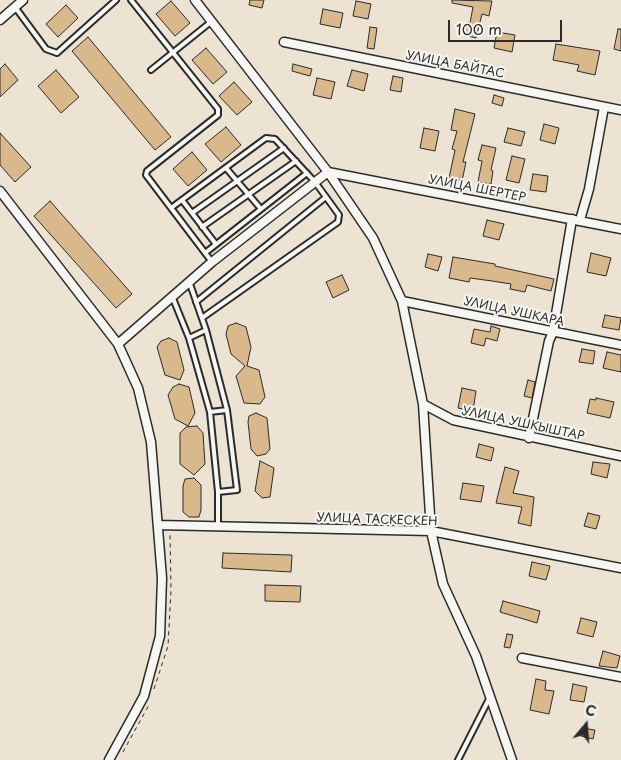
<!DOCTYPE html>
<meta charset="utf-8">
<style>
body{margin:0}
#map{position:relative;width:621px;height:760px;overflow:hidden;background:#ede3d3;font-family:"Playpen Sans",sans-serif}
canvas{display:block}
.north{position:absolute;left:561px;top:700px;width:50px;height:50px;-webkit-text-stroke:4px #f6f6f2;paint-order:stroke;rotate:18deg;font-size:14px;font-weight:700;line-height:20px;text-align:center;color:#2b2b2b}
.north::after{content:'';display:block;margin:auto;width:18px;height:22px;background:#2b2b2b;clip-path:polygon(50% 0,100% 100%,50% 72%,0 100%)}
.scale{position:absolute;left:448px;top:20px;width:114px;height:22px;box-sizing:border-box;border:2px solid #2b2b2b;border-top:0;padding-left:6px;font-size:15px;line-height:18px;white-space:nowrap;color:#2b2b2b;-webkit-text-stroke:4px #f6f6f2;paint-order:stroke}
</style>
<div id="map">
<canvas width="621" height="760"></canvas>
<div class="north">С</div>
<div class="scale">100 m</div>
</div>
<script>
const c = document.querySelector('canvas').getContext('2d');
c.lineJoin = 'round';
function fillPath(path, color) {
  c.fillStyle = color;
  c.fill(path, 'evenodd');
}
function shape(rows) {
  const path = new Path2D();
  for (const r of rows) {
    path.moveTo(r[0], r[1]);
    for (let i = 2; i < r.length; i += 2) path.lineTo(r[i], r[i + 1]);
  }
  return path;
}
function trace(path, color, width, dash) {
  c.strokeStyle = color;
  c.lineWidth = width;
  c.lineCap = dash ? 'butt' : 'round';
  c.setLineDash(dash || []);
  c.stroke(path);
}
function write(font, color, halo, rows, align = 'center') {
  c.font = font + ' "Playpen Sans",sans-serif';
  c.lineWidth = 4;
  c.setLineDash([]);
  c.textBaseline = 'middle';
  c.strokeStyle = halo;
  c.fillStyle = color;
  for (const [text, x, y, turn = 0] of rows) {
    c.save();
    c.translate(x, y);
    c.rotate((+turn || 0) * Math.PI / 180);
    c.textAlign = isNaN(turn) ? turn : align;
    if (halo) c.strokeText(text, 0, 0);
    c.fillText(text, 0, 0);
    c.restore();
  }
}
const building = shape([
 [250,0,264,0,262,8,249,5,250,0],
 [452,0,492,1,489,16,482,14,476,38,464,35,467,22,470,23,473,7,452,3,452,0],
 [171,1,190,23,175,36,156,14,171,1],
 [356,1,371,4,368,19,353,16,356,1],
 [66,5,78,18,58,37,46,24,66,5],
 [323,9,343,13,340,28,320,24,323,9],
 [370,27,377,28,374,49,367,48,370,27],
 [618,29,621,29,621,51,614,49,618,29],
 [497,32,515,35,512,52,494,48,497,32],
 [88,37,171,137,155,150,72,51,88,37],
 [556,44,600,51,595,75,577,71,579,65,553,60,556,44],
 [206,48,227,72,213,84,192,60,206,48],
 [5,64,18,80,0,97,0,69,5,64],
 [293,64,312,69,310,76,292,71,293,64],
 [56,70,79,97,61,113,38,86,56,70],
 [352,70,368,74,364,91,347,86,352,70],
 [393,76,403,78,401,92,390,90,393,76],
 [317,78,335,82,331,99,313,95,317,78],
 [234,82,252,102,237,115,219,96,234,82],
 [494,95,504,98,502,106,492,103,494,95],
 [455,109,475,114,463,162,466,162,462,181,449,178,455,150,452,149,457,131,451,130,455,109],
 [544,124,559,128,555,144,540,140,544,124],
 [226,127,241,145,221,162,205,144,226,127],
 [424,128,439,131,435,151,420,148,424,128],
 [508,128,525,132,521,146,504,142,508,128],
 [0,133,31,167,15,182,0,165,0,133],
 [482,145,496,148,491,170,493,171,491,184,478,182,482,161,478,160,482,145],
 [192,152,207,170,188,186,173,169,192,152],
 [512,156,525,159,519,183,506,180,512,156],
 [533,174,548,176,546,192,530,190,533,174],
 [50,201,132,294,116,308,34,216,50,201],
 [487,220,504,224,499,240,483,236,487,220],
 [591,253,611,258,606,276,587,272,591,253],
 [428,254,442,257,438,271,425,267,428,254],
 [453,257,495,264,495,266,554,279,551,291,527,285,525,292,510,289,511,284,492,281,470,278,469,282,449,278,453,257],
 [342,275,349,290,333,298,326,282,342,275],
 [605,315,621,318,619,330,602,327,605,315],
 [236,323,246,327,251,347,247,366,259,370,265,397,260,404,244,403,236,376,245,366,231,354,226,334,228,326,236,323],
 [491,326,500,329,497,341,486,338,484,346,471,343,474,329,490,332,491,326],
 [169,338,177,342,184,370,180,380,165,375,157,347,161,341,169,338],
 [582,349,595,351,593,364,579,362,582,349],
 [607,352,621,355,621,372,603,368,607,352],
 [528,380,535,382,532,398,524,396,528,380],
 [179,384,189,387,195,413,188,426,175,419,168,395,173,387,179,384],
 [462,388,476,391,473,411,458,408,462,388],
 [596,398,614,402,610,418,587,413,590,399,596,400,596,398],
 [256,413,267,418,270,449,266,454,257,456,251,449,248,422,249,416,256,413],
 [197,426,203,433,205,464,194,475,180,464,180,433,186,427,197,426],
 [479,444,494,448,491,461,476,457,479,444],
 [260,461,274,468,270,497,262,498,255,491,260,461],
 [593,462,610,464,607,478,591,474,593,462],
 [505,467,519,471,513,493,534,497,531,526,518,523,522,507,496,503,505,467],
 [194,478,201,485,201,510,199,517,189,517,183,512,183,486,185,479,194,478],
 [463,483,484,486,481,502,460,499,463,483],
 [588,513,600,516,596,529,584,526,588,513],
 [223,553,292,555,291,572,222,568,223,553],
 [532,562,550,566,546,580,529,576,532,562],
 [265,585,301,586,300,602,265,601,265,585],
 [503,601,540,611,537,623,500,612,503,601],
 [581,618,597,622,593,637,577,633,581,618],
 [507,634,513,635,510,648,504,647,507,634],
 [603,651,620,656,617,668,599,666,603,651],
 [536,679,546,681,545,690,554,691,549,714,530,710,536,679],
 [573,684,587,687,584,702,570,700,573,684],
 [582,728,595,730,593,739,581,736,582,728]
]);
const path = shape([
 [154,689,168,646,171,590,170,533],
 [123,752,150,703]
]);
const service = shape([
 [131,0,218,109,218,115,147,171,146,175,212,262],
 [15,7,46,49,57,53,116,0],
 [151,70,212,21],
 [226,168,261,209],
 [182,200,215,243],
 [171,208,266,138,275,139,315,182,326,197,196,302],
 [192,213,284,148],
 [202,227,296,161],
 [205,253,307,173],
 [189,281,206,330,189,338,210,412,218,492,237,490,227,410,206,330],
 [172,296,189,338],
 [202,318,338,222,339,215,326,197],
 [210,412,227,410],
 [218,492,218,525],
 [458,760,490,697]
]);
const minor = shape([
 [195,0,328,172,373,238,402,301,423,404,431,531,443,584,476,656,512,760],
 [0,20,23,0],
 [284,42,621,110],
 [0,191,118,344],
 [580,220,589,189,604,107],
 [402,301,621,345],
 [423,404,453,420,621,456],
 [529,438,549,341,553,332,572,219],
 [158,525,431,531,621,568],
 [522,658,621,677],
 [109,760,144,696,160,636,162,578,151,442,138,388,118,344,212,262,328,172,621,229]
]);
const streetNames = [
 ["УЛИЦА БАЙТАС",455,65,11],
 ["УЛИЦА ШЕРТЕР",477,189,11],
 ["УЛИЦА УШКАРА",514,312,12],
 ["УЛИЦА УШКЫШТАР",523,424,12],
 ["УЛИЦА ТАСКЕСКЕН",377,520,2]
];
fillPath(building, '#d9b88c');
trace(building, '#2b2b2b', 1);
trace(service, '#2b2b2b', 8);
trace(minor, '#2b2b2b', 11);
trace(path, '#2b2b2b', 1, [4, 4]);
trace(service, '#f6f6f2', 4);
trace(minor, '#f6f6f2', 8);
write('12px', '#2b2b2b', '#f6f6f2', streetNames);
</script>
